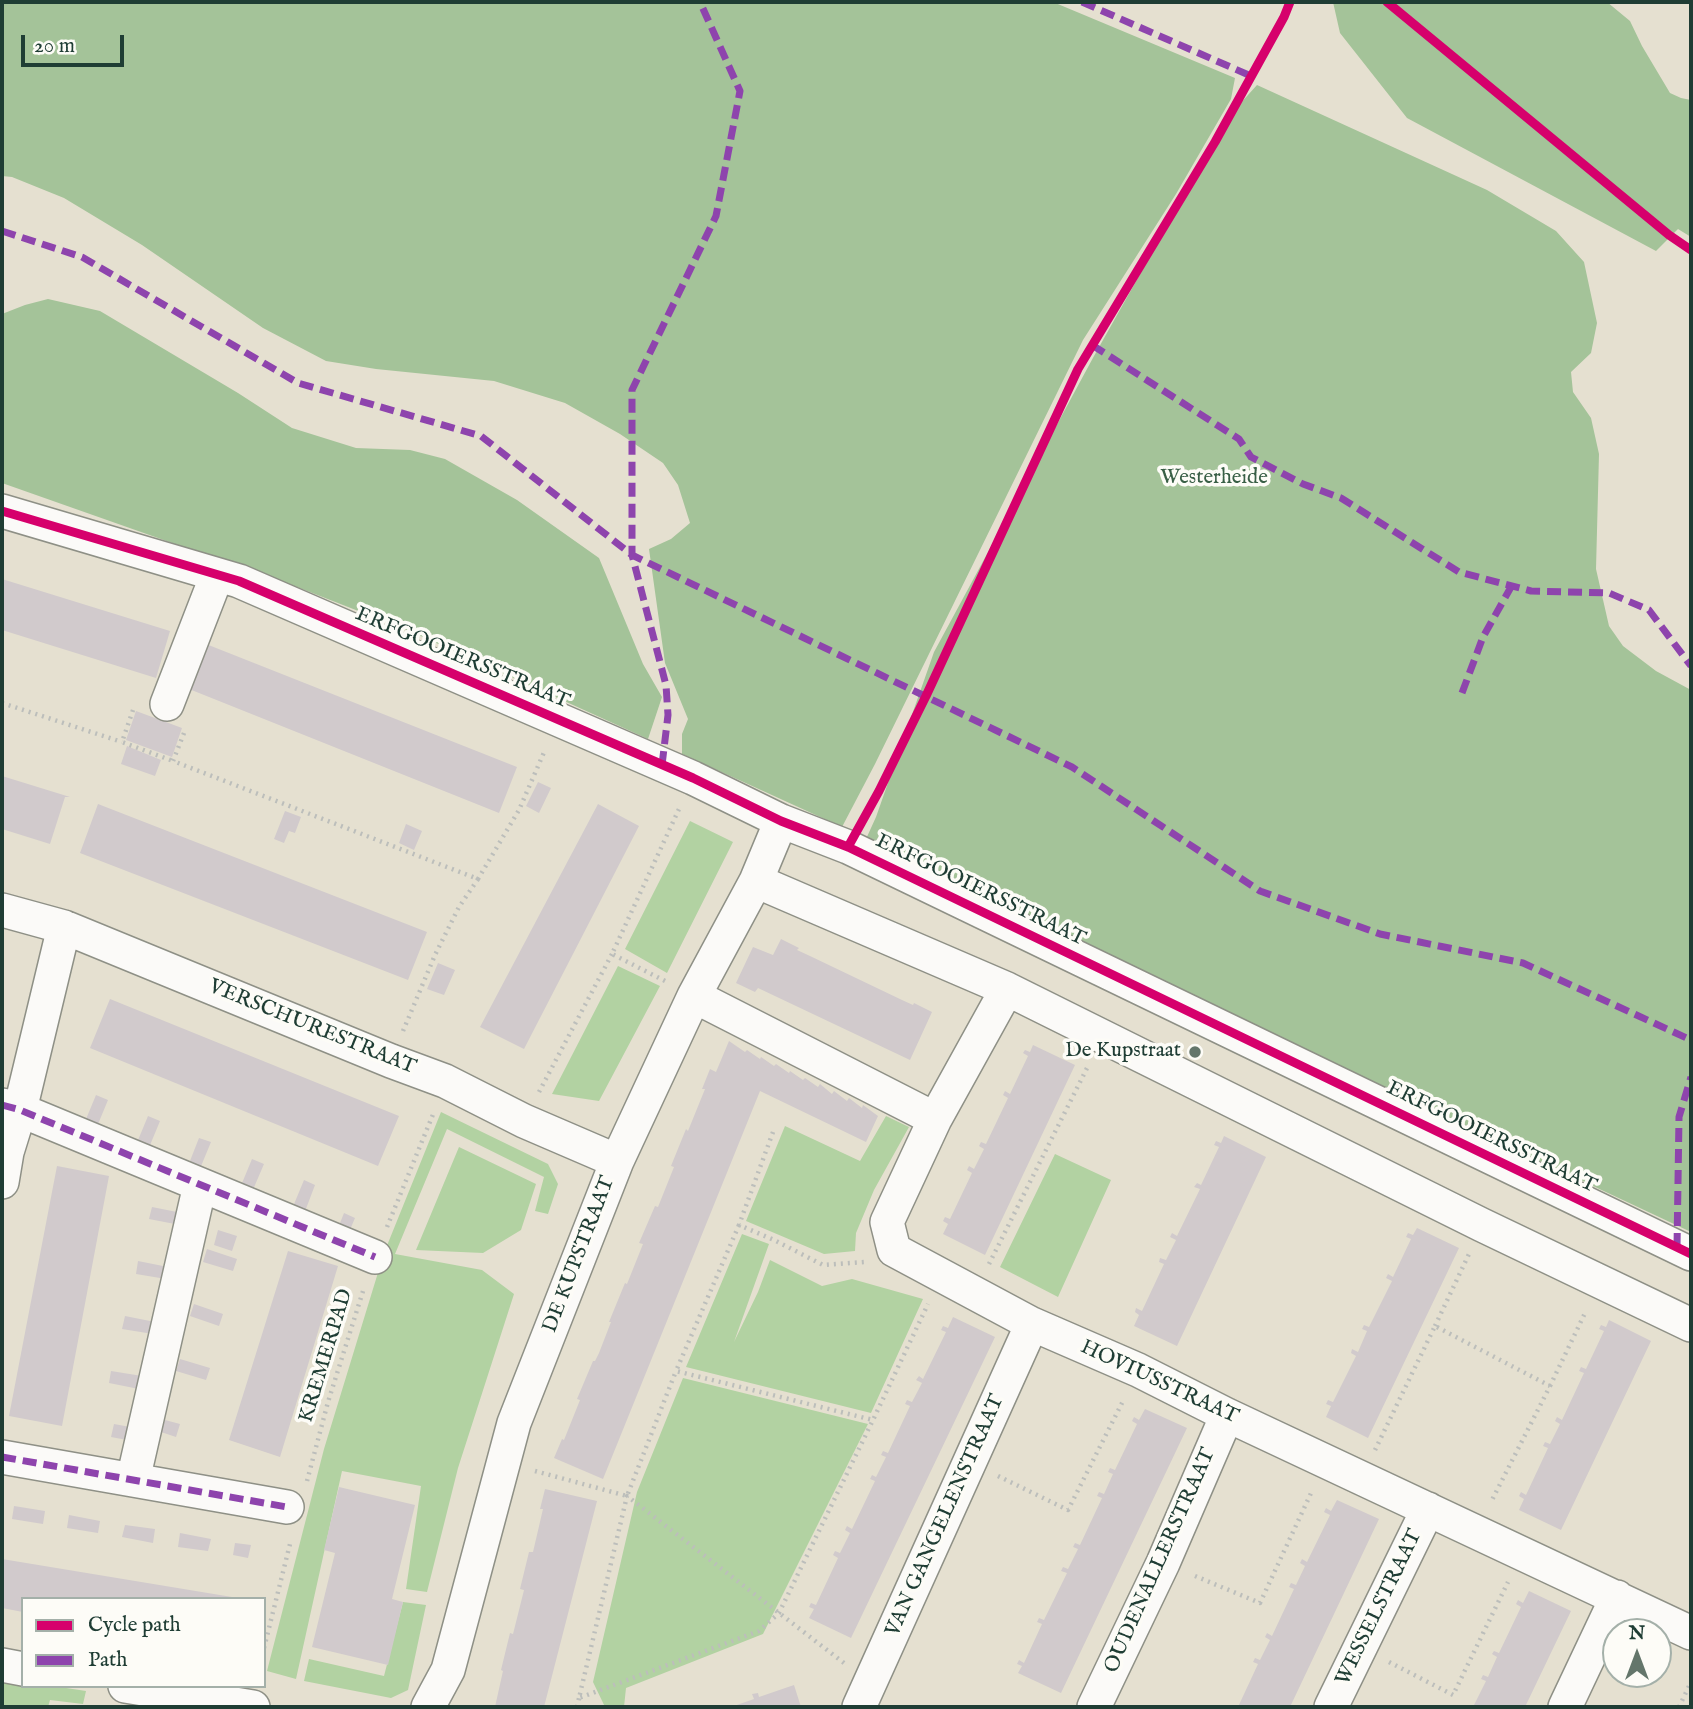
<!DOCTYPE html>
<style>
body{margin:0}
#map{position:relative;width:1693px;height:1709px;overflow:hidden;background:#e5e0d0;font-family:"IM FELL English",serif}
canvas{display:block}
.frame{position:absolute;inset:0;border:4px solid #1f3d34;pointer-events:none}
.legend{position:absolute;left:21px;top:1597px;width:245px;height:91px;box-sizing:border-box;background:#fdfcf7;border:2px solid #a4b0a9;margin:0;padding:9px 12px;list-style:none;font-size:21px;color:#1f3d34}
.legend li{display:flex;align-items:center;gap:14px;height:35px}
.legend b{width:35px;border:2px solid #a4b0a9}
.north{position:absolute;left:1602px;top:1618px;width:70px;height:70px;box-sizing:border-box;background:#fdfcf7;border:2px solid #a4b0a9;border-radius:50%;rotate:0deg;font-size:19px;font-weight:700;line-height:28px;text-align:center;color:#1f3d34}
.north::after{content:'';display:block;margin:auto;width:24px;height:32px;background:#64766b;clip-path:polygon(50% 0,100% 100%,50% 72%,0 100%)}
.scale{position:absolute;left:21px;top:35px;width:103px;height:32px;box-sizing:border-box;border:4px solid #1f3d34;border-top:0;padding-left:9px;font-size:21px;line-height:24px;white-space:nowrap;color:#1f3d34;-webkit-text-stroke:5px #fdfcf7;paint-order:stroke}
</style>
<div id="map">
<canvas width="1693" height="1709"></canvas>
<div class="frame"></div>
<ul class="legend">
<li><b style="height:9px;background:#d6006c"></b>Cycle path</li>
<li><b style="height:9px;background:#8e44ad"></b>Path</li>
</ul>
<div class="north">N</div>
<div class="scale">20 m</div>
</div>
<script>
const c = document.querySelector('canvas').getContext('2d');
c.lineJoin = 'round';
function fillPath(path, color) {
  c.fillStyle = color;
  c.fill(path, 'evenodd');
}
function shape(rows) {
  const path = new Path2D();
  for (const r of rows) {
    path.moveTo(r[0], r[1]);
    for (let i = 2; i < r.length; i += 2) path.lineTo(r[i], r[i + 1]);
  }
  return path;
}
function trace(path, color, width, dash) {
  c.strokeStyle = color;
  c.lineWidth = width;
  c.lineCap = dash ? 'butt' : 'round';
  c.setLineDash(dash || []);
  c.stroke(path);
}
function write(font, color, halo, rows, align = 'center') {
  c.font = font + ' "IM FELL English",serif';
  c.lineWidth = 7;
  c.setLineDash([]);
  c.textBaseline = 'middle';
  c.strokeStyle = halo;
  c.fillStyle = color;
  for (const [text, x, y, turn = 0] of rows) {
    c.save();
    c.translate(x, y);
    c.rotate((+turn || 0) * Math.PI / 180);
    c.textAlign = isNaN(turn) ? turn : align;
    if (halo) c.strokeText(text, 0, 0);
    c.fillText(text, 0, 0);
    c.restore();
  }
}
const green = shape([
 [690,821,733,842,667,973,625,949],
 [618,966,660,986,599,1101,552,1094],
 [441,1112,548,1164,558,1184,548,1214,535,1211,544,1177,447,1129,395,1254,482,1270,514,1294,458,1468,427,1592,406,1589,421,1486,342,1471,296,1679,267,1671,324,1449,384,1253],
 [886,1116,909,1127,874,1190,856,1233,855,1251,824,1254,746,1221,785,1126,860,1161],
 [459,1147,536,1184,521,1230,483,1253,416,1250],
 [1055,1154,1111,1180,1058,1297,1000,1267],
 [742,1234,769,1244,734,1342,758,1292,770,1260,822,1286,852,1279,923,1299,871,1413,686,1367],
 [683,1378,868,1424,763,1634,626,1688,624,1707,605,1707,593,1682,637,1492],
 [403,1602,426,1605,408,1690,391,1698,304,1681,309,1659,384,1676],
 [2,1678,23,1681,23,1686,53,1686,86,1691,83,1704,50,1700,48,1707,2,1707]
]);
const forest = shape([
 [2,2,1053,2,1235,78,1231,99,1176,194,1083,340,875,764,842,827,682,754,682,734,688,719,665,663,649,549,671,539,690,523,678,485,663,463,620,434,565,403,494,381,376,369,326,361,263,328,142,245,64,198,12,177,2,176],
 [1333,2,1607,2,1630,21,1642,46,1670,93,1681,98,1691,100,1691,237,1678,229,1656,251,1407,118,1340,33],
 [1257,85,1487,190,1556,231,1584,262,1597,323,1591,353,1571,372,1573,392,1591,418,1599,454,1596,569,1609,626,1623,646,1656,671,1691,690,1691,1232,1101,955,866,839,876,817,934,652,1094,356,1229,116],
 [48,299,100,311,238,393,292,428,356,448,410,450,445,459,517,500,599,558,643,664,662,697,648,739,412,632,297,587,2,483,2,314,25,305]
]);
const building = shape([
 [2,579,170,631,156,678,2,630],
 [206,644,517,767,499,813,189,689],
 [136,711,182,728,172,757,126,740],
 [127,746,161,760,155,776,121,764],
 [2,776,70,797,65,797,50,844,2,829],
 [538,782,551,788,539,813,526,806],
 [98,804,427,932,408,980,80,853],
 [598,804,639,826,524,1049,480,1027],
 [285,811,301,817,295,833,289,831,284,843,274,839],
 [406,824,422,831,414,850,399,843],
 [781,939,799,948,797,950,810,956,902,1000,913,1005,914,1003,932,1012,910,1060,758,988,755,992,736,983,753,947,773,955],
 [438,963,455,970,444,995,427,989],
 [110,999,399,1116,378,1166,90,1048],
 [729,1041,745,1052,747,1050,760,1059,761,1057,774,1066,776,1064,789,1073,790,1071,803,1080,805,1078,818,1087,820,1084,832,1094,834,1091,847,1101,849,1098,862,1108,863,1105,878,1116,866,1142,760,1091,603,1479,554,1458,562,1439,564,1440,580,1400,577,1399,593,1361,595,1361,599,1353,611,1322,609,1322,625,1283,627,1284,643,1244,639,1243,655,1206,658,1207,674,1167,671,1166,686,1129,688,1131,705,1089,702,1089,710,1069,716,1072],
 [1033,1045,1075,1065,985,1255,943,1234,948,1224,943,1221,945,1217,950,1219,972,1173,967,1170,969,1166,974,1169,984,1149,979,1146,981,1142,986,1144,1008,1098,1003,1095,1005,1091,1010,1094,1028,1056,1023,1053,1025,1050,1030,1052],
 [96,1095,108,1100,96,1129,84,1124],
 [148,1116,160,1121,148,1150,136,1145],
 [1224,1136,1266,1157,1177,1346,1134,1326,1139,1315,1135,1312,1136,1308,1142,1311,1164,1264,1159,1262,1160,1258,1166,1260,1176,1240,1170,1237,1172,1233,1177,1236,1200,1189,1194,1187,1197,1183,1201,1185,1219,1147,1214,1145,1216,1141,1221,1143],
 [199,1138,211,1142,199,1171,188,1166],
 [252,1159,264,1164,252,1192,240,1188],
 [57,1166,109,1176,62,1426,9,1416],
 [304,1180,315,1185,304,1214,292,1209],
 [152,1207,182,1213,180,1225,149,1219],
 [344,1213,355,1218,349,1232,338,1228],
 [1417,1228,1459,1248,1368,1438,1326,1417,1331,1406,1326,1404,1328,1400,1333,1402,1356,1356,1351,1353,1352,1349,1358,1352,1367,1331,1362,1329,1364,1325,1369,1327,1392,1281,1386,1278,1388,1274,1393,1277,1411,1239,1406,1237,1408,1233,1413,1235],
 [218,1230,237,1236,232,1251,214,1245],
 [207,1249,237,1259,233,1271,203,1262],
 [288,1251,338,1266,280,1457,229,1440],
 [138,1261,168,1267,166,1279,136,1274],
 [194,1304,223,1314,219,1326,190,1316],
 [125,1316,155,1322,153,1334,122,1329],
 [953,1317,995,1337,851,1638,809,1618,814,1609,809,1607,811,1603,816,1605,838,1558,833,1555,835,1551,840,1553,850,1533,845,1530,847,1526,852,1529,875,1481,870,1479,872,1475,876,1477,886,1457,881,1455,883,1451,888,1453,910,1406,905,1404,907,1400,912,1402,922,1383,916,1380,919,1376,923,1379,946,1332,941,1330,943,1326,948,1328],
 [1609,1320,1651,1341,1561,1530,1519,1510,1524,1499,1519,1496,1521,1492,1526,1495,1548,1448,1543,1446,1545,1442,1550,1444,1560,1424,1555,1421,1557,1417,1562,1420,1584,1373,1579,1371,1581,1367,1586,1369,1604,1331,1599,1329,1601,1325,1606,1327],
 [180,1359,210,1368,206,1380,176,1371],
 [111,1371,142,1376,139,1389,109,1383],
 [1145,1409,1187,1428,1061,1693,1018,1673,1022,1666,1017,1664,1019,1660,1024,1663,1042,1624,1037,1622,1039,1618,1044,1620,1067,1573,1061,1571,1063,1567,1068,1569,1078,1549,1073,1547,1075,1543,1080,1545,1102,1498,1097,1496,1099,1492,1104,1494,1113,1474,1108,1472,1110,1468,1115,1470,1137,1424,1132,1421,1134,1417,1139,1420],
 [165,1420,180,1424,176,1437,161,1432],
 [114,1424,130,1427,127,1440,111,1437],
 [339,1487,415,1505,392,1599,403,1602,388,1665,312,1647,335,1553,324,1550],
 [545,1489,597,1501,544,1707,495,1707,503,1671,501,1670,510,1633,513,1634,524,1590,520,1589,529,1552,533,1552,543,1509,540,1509],
 [1337,1500,1379,1519,1290,1707,1238,1707,1258,1664,1253,1662,1255,1658,1260,1660,1270,1640,1265,1637,1267,1633,1272,1636,1294,1589,1289,1587,1291,1583,1296,1585,1305,1566,1300,1563,1302,1559,1307,1562,1330,1515,1324,1512,1326,1508,1331,1511],
 [14,1506,45,1511,43,1524,12,1519],
 [69,1515,100,1521,98,1533,67,1528],
 [125,1525,155,1529,153,1543,122,1537],
 [180,1533,211,1539,208,1551,178,1547],
 [235,1543,251,1545,248,1558,233,1555],
 [2,1559,232,1597,232,1599,23,1599,23,1612,2,1608],
 [1529,1591,1571,1611,1525,1707,1473,1707,1486,1681,1481,1679,1483,1675,1488,1677,1497,1657,1492,1654,1494,1651,1499,1653,1521,1607,1516,1604,1518,1600,1523,1603],
 [794,1685,801,1707,731,1707,754,1699,752,1694,758,1693,759,1697]
]);
const path = shape([
 [2,703,122,742],
 [133,710,122,742,173,761],
 [184,733,173,761,478,879,519,810,545,750],
 [665,981,612,954,679,809],
 [403,1031,435,955,459,907,478,879],
 [539,1092,612,954],
 [773,1132,739,1225,774,1240,823,1265,865,1262],
 [739,1225,676,1371,873,1420,928,1304],
 [387,1227,434,1112],
 [989,1264,1088,1066],
 [1435,1326,1469,1254],
 [1550,1386,1586,1311],
 [1375,1450,1435,1326,1550,1386,1491,1502],
 [535,1471,627,1496,676,1371],
 [998,1476,1068,1510,1124,1399],
 [307,1481,328,1402,364,1288],
 [1195,1576,1260,1603,1312,1491],
 [264,1648,291,1540],
 [1389,1662,1453,1695,1508,1582],
 [844,1663,779,1613,627,1496,579,1698,759,1631,779,1613,873,1420],
 [577,1707,579,1698],
 [1679,1707,1691,1682]
]);
const minor = shape([
 [2,511,239,581,693,778,781,821,848,847,1691,1254],
 [167,704,217,575],
 [756,881,1007,989,1482,1225,1691,1325],
 [2,910,64,927,391,1061,445,1081,524,1121,617,1161],
 [1007,989,935,1119,887,1222,894,1250,1032,1324,1138,1370,1227,1415,1691,1633],
 [694,996,935,1119],
 [2,1105,20,1110,375,1257],
 [2,1182,7,1152,20,1110,64,927],
 [2,1457,287,1507],
 [133,1480,200,1185],
 [2,1665,23,1669],
 [125,1686,253,1707],
 [428,1707,448,1670,514,1423,617,1161,694,996,756,881,781,821],
 [859,1707,1032,1324],
 [1094,1707,1163,1563,1227,1415],
 [1331,1707,1428,1509],
 [1565,1707,1617,1597]
]);
const quiet = shape([
 [1082,2,1251,76],
 [2,231,82,257,298,383,481,436,632,555,1072,767,1260,891,1380,934,1523,963,1691,1040],
 [1092,345,1239,439,1251,457,1303,484,1341,498,1459,572,1531,591,1609,593,1649,610,1691,666],
 [1462,693,1483,637,1511,587],
 [662,765,668,715,666,685,632,555,632,390,716,216,740,91,700,2],
 [2,1105,20,1110,375,1257],
 [1677,1247,1679,1117,1691,1077],
 [2,1457,287,1507]
]);
const cycleway = shape([
 [1387,2,1669,235,1691,250],
 [2,511,239,581,693,778,781,821,848,847,1691,1254],
 [848,847,879,791,926,696,1078,369,1215,142,1284,17,1290,2]
]);
const markers = [
 [1195,1052,7,"#64766b"]
];
const parkNames = [
 ["Westerheide",1214,479]
];
const streetNames = [
 ["ERFGOOIERSSTRAAT",462,659,23],
 ["ERFGOOIERSSTRAAT",980,891,26],
 ["VERSCHURESTRAAT",312,1028,22],
 ["ERFGOOIERSSTRAAT",1491,1138,26],
 ["DE KUPSTRAAT",580,1255,-69],
 ["KREMERPAD",327,1356,-73],
 ["HOVIUSSTRAAT",1159,1383,25],
 ["VAN GANGELENSTRAAT",946,1516,-66],
 ["OUDENALLERSTRAAT",1161,1561,-66],
 ["WESSELSTRAAT",1380,1608,-64]
];
const poiNames = [
 ["De Kupstraat",1181,1052]
];
fillPath(green, '#b2d2a2');
fillPath(forest, '#a4c399');
fillPath(building, '#d1cacc');
trace(minor, '#8e9086', 36);
trace(path, '#bcbebb', 4.5, [2, 5]);
trace(minor, '#fbfaf8', 33);
trace(quiet, '#8e44ad', 7, [14, 7]);
trace(cycleway, '#d6006c', 9);
for (const [x, y, r, color] of markers) {
  const dot = new Path2D();
  dot.arc(x, y, r, 0, 2 * Math.PI);
  c.fillStyle = color;
  c.fill(dot);
  trace(dot, '#fdfcf7', 2.5);
}
write('21px', '#395f46', '#fdfcf7', parkNames);
write('21px', '#1f3d34', '#fdfcf7', streetNames);
write('21px', '#1f3d34', '#fdfcf7', poiNames, 'right');
</script>
